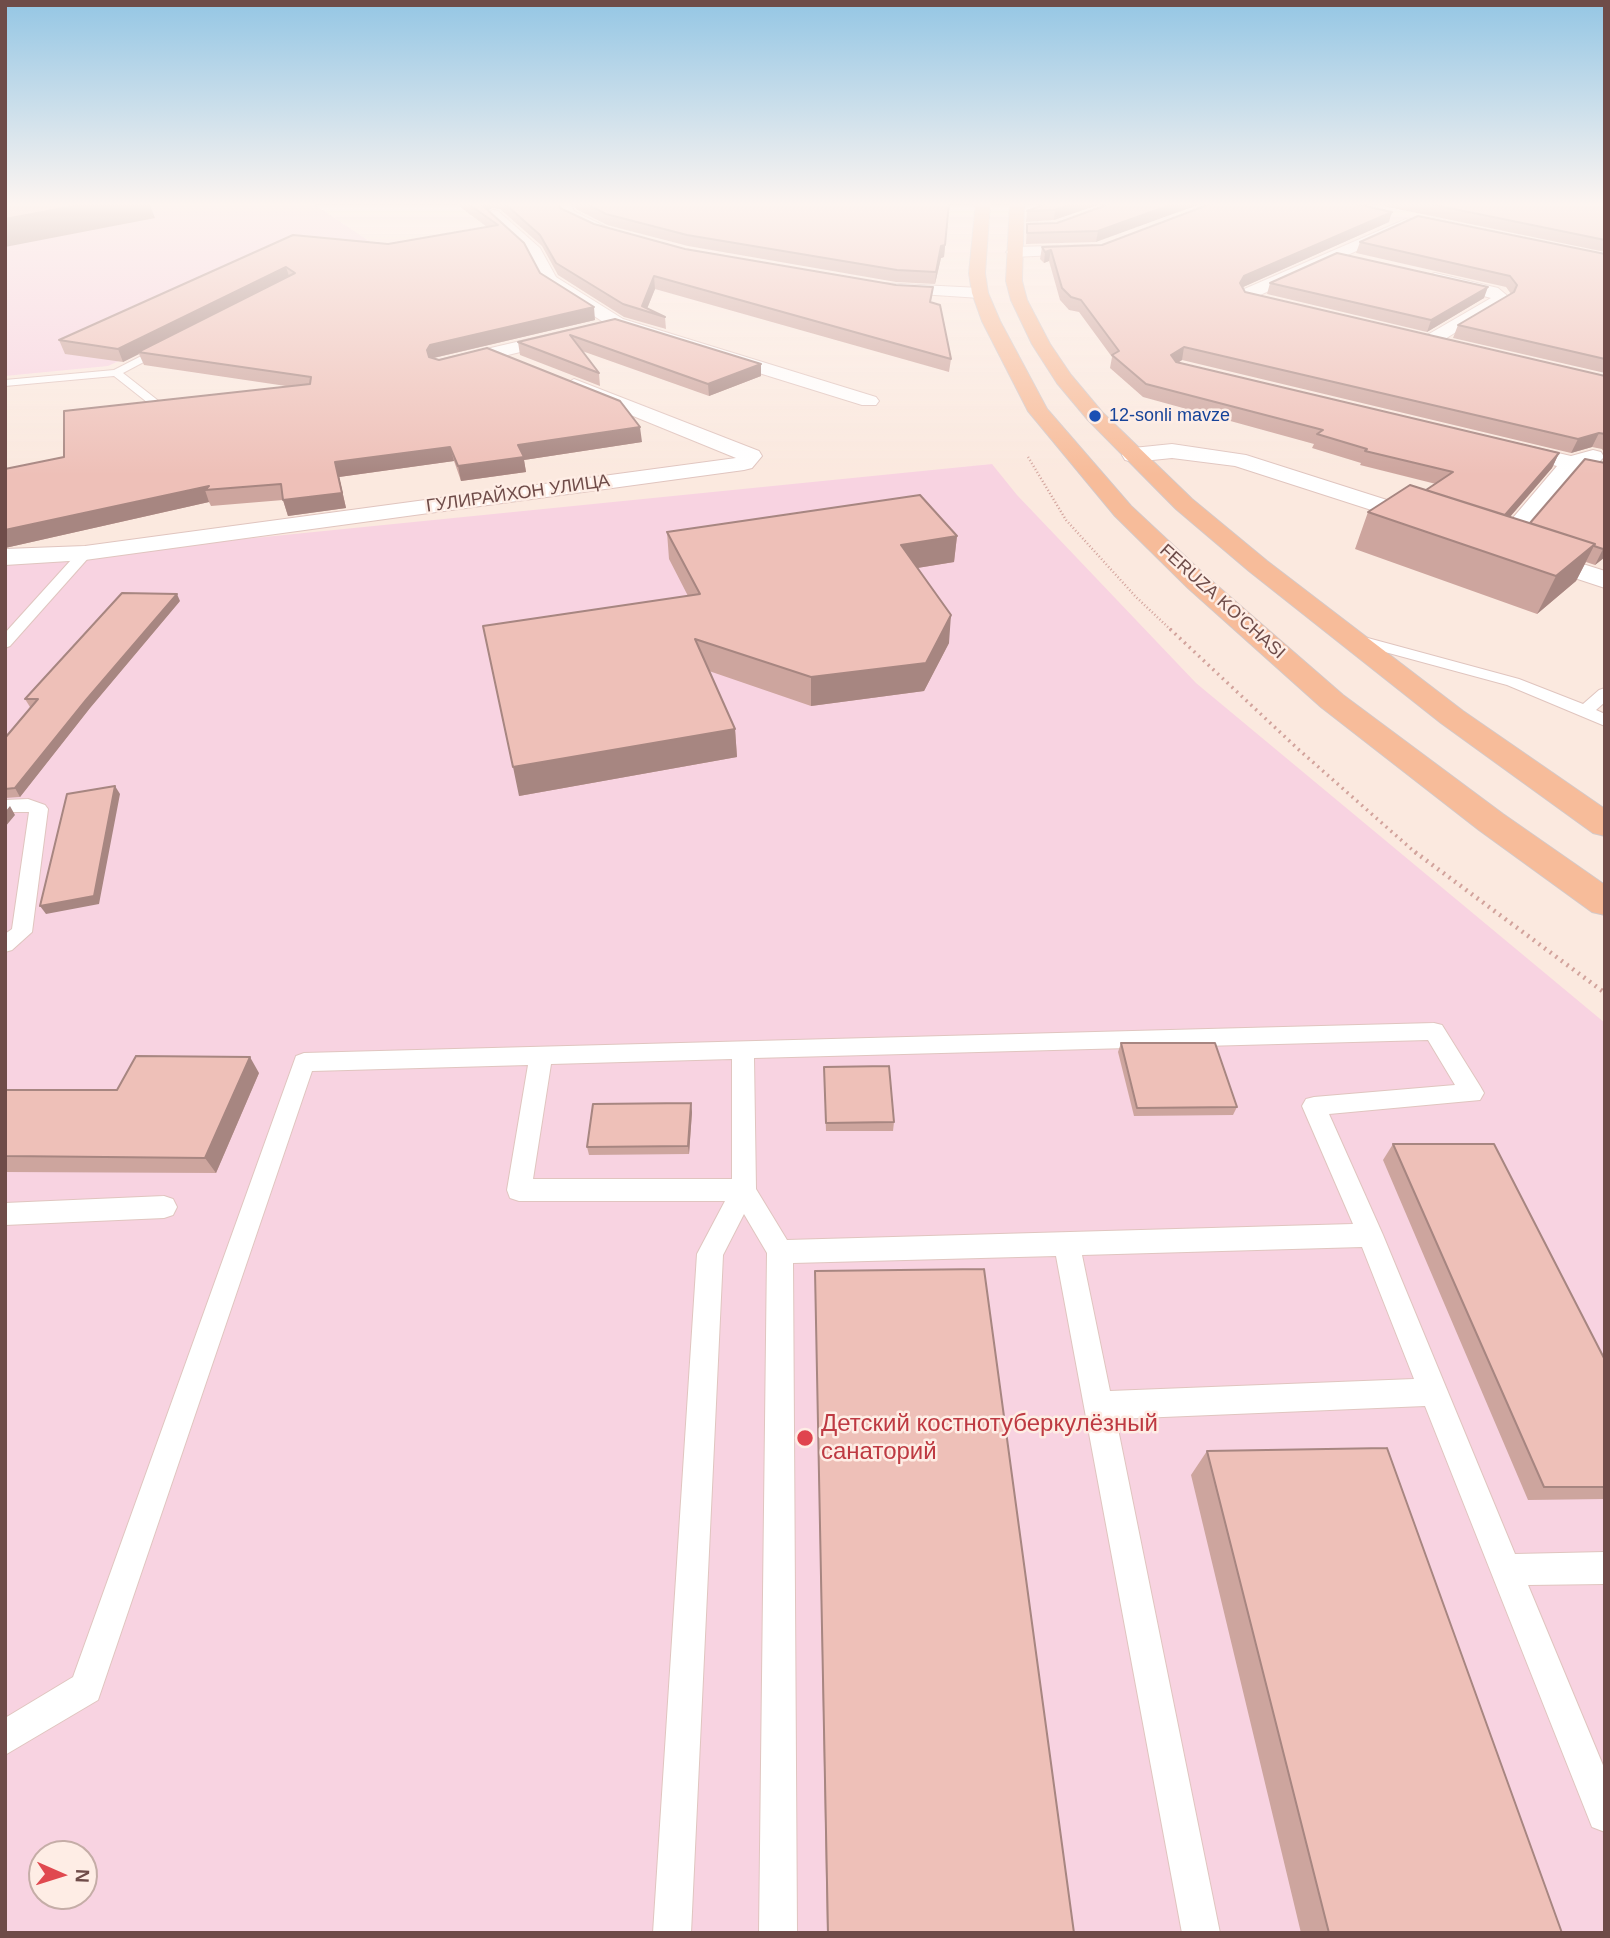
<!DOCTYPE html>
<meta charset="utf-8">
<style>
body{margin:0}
#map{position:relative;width:1610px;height:1938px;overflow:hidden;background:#fbe9df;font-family:Helvetica,sans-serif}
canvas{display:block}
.frame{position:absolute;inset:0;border:7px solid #6f4c49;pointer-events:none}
.north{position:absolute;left:28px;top:1840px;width:70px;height:70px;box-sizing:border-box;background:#feede5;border:2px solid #c5ada7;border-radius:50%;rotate:93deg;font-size:19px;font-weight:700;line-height:28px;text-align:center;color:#6f4c49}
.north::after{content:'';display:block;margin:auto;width:24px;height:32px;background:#e0494f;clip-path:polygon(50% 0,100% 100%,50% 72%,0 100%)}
</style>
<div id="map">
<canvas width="1610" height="1938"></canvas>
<div class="frame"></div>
<div class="north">N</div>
</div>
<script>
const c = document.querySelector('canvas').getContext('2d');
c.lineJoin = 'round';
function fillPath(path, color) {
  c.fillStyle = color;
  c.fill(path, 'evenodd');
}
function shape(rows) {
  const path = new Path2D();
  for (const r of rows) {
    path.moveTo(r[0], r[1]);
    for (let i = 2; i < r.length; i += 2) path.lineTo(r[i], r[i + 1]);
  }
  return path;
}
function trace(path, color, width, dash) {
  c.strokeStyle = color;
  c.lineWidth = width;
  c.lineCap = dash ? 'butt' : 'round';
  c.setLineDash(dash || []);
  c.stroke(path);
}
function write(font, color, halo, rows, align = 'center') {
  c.font = font + ' Helvetica,sans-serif';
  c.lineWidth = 5;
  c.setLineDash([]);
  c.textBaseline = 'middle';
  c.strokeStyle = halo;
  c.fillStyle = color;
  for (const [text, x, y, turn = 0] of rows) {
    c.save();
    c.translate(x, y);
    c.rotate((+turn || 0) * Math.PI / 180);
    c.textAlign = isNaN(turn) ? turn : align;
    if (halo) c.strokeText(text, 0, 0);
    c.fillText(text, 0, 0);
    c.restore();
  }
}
const medical = shape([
 [5,203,321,203,315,205,372,243,108,366,5,376],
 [992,464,1017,495,1196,683,1605,1023,1605,1933,5,1933,5,563],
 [42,1854,84,1854,84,1896,42,1896]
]);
const pathFar2 = shape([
 [1028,457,1066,520,1136,597,1172,631]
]);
const pathFar1 = shape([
 [1170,629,1298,749,1417,854]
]);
const path = shape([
 [1415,852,1605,993]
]);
const service = shape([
 [161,346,170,348,123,373,165,406,165,410,157,410,114,376,5,386,5,380,114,370,161,346],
 [85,549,92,553,90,556,10,646,5,648,5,633,80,550,85,549],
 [1353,634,1519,679,1583,704,1599,690,1605,688,1605,702,1596,710,1605,714,1605,726,1507,685,1348,642,1345,639,1348,636,1353,634],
 [28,799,45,805,48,809,32,932,12,950,5,952,5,934,12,929,29,812,5,812,5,800,28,799],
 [1434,1023,1442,1025,1480,1086,1484,1093,1480,1100,1329,1114,1383,1235,1515,1554,1605,1552,1605,1584,1528,1585,1605,1770,1605,1832,1592,1827,1425,1406,1116,1419,1220,1933,1182,1933,1056,1256,793,1263,797,1933,759,1933,767,1253,744,1214,723,1255,691,1933,653,1933,697,1254,725,1201,519,1201,510,1198,507,1190,528,1065,312,1071,98,1700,5,1755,5,1718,73,1677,296,1056,304,1053,1434,1023],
 [1428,1040,1455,1085,1314,1097,1306,1099,1302,1106,1353,1224,787,1240,756,1189,754,1058,1428,1040],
 [732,1059,732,1179,533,1179,551,1064,732,1059],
 [1362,1247,1414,1379,1110,1391,1082,1255,1362,1247],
 [164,1196,173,1199,177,1207,173,1215,164,1218,5,1225,5,1203,164,1196]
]);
const minor = shape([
 [556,203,570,203,574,211,620,234,618,237,608,237,563,217,556,203],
 [493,210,498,211,540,248,556,277,623,319,876,397,879,401,876,405,862,405,611,327,543,283,528,253,486,214,493,210],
 [1406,219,1413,223,1411,226,1258,296,1299,306,1302,310,1299,314,1293,315,1252,306,1241,298,1242,290,1406,219],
 [1092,245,1097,247,1100,250,1097,253,1014,257,1006,252,1014,247,1092,245],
 [1435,273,1498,288,1510,298,1434,346,1422,346,1419,342,1422,338,1491,298,1429,281,1427,278,1429,275,1435,273],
 [881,283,980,288,988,293,980,298,875,291,873,288,875,285,881,283],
 [568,330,574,331,577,335,574,339,446,370,437,364,439,360,568,330],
 [574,379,759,451,762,456,752,468,744,470,85,560,5,565,5,549,85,546,736,458,567,389,564,385,574,379],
 [1506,441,1571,456,1593,450,1601,452,1604,457,1598,463,1605,464,1605,478,1577,471,1510,551,1501,553,1492,551,1489,546,1557,466,1498,452,1495,447,1498,442,1506,441],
 [1172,444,1246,455,1437,516,1441,521,1437,526,1429,528,1421,526,1235,466,1172,458,1133,462,1125,460,1122,455,1125,450,1133,448,1172,444],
 [1532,548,1605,571,1605,588,1523,561,1519,556,1523,551,1532,548]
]);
const primary = shape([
 [976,203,990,203,985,273,988,293,1000,321,1047,409,1131,506,1206,576,1343,695,1503,814,1605,885,1605,915,1592,912,1479,830,1321,707,1188,588,1115,516,1028,411,982,321,972,293,969,273,976,203],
 [1010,203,1024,203,1022,281,1027,300,1050,344,1071,375,1102,412,1192,499,1267,561,1463,711,1605,809,1605,836,1593,833,1441,723,1249,571,1176,509,1088,420,1057,383,1032,344,1011,300,1006,281,1010,203]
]);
const wall = shape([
 [455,203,558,203,560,208,594,224,685,249,932,302,951,359,949,372,655,289,647,309,665,317,666,329,624,317,558,275,542,246,500,209,492,208,488,210,540,273,595,320,434,358,642,442,524,460,526,472,461,481,454,461,339,477,346,508,288,516,283,500,211,506,209,502,5,548,5,469,64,457,286,386,144,365,139,354,123,362,65,354,59,340,293,235,388,244,487,227],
 [572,203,949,203,944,257,941,258,935,284,896,282,688,246,607,225,576,209],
 [1103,203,1054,220,1026,222,1027,211],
 [1112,203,1096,242,1026,244,1027,224,1057,223],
 [1373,203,1605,203,1605,252,1374,204],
 [1389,222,1243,287,1245,292,1605,376,1605,454,1602,449,1592,447,1571,453,1182,360,1178,363,1559,453,1552,468,1510,517,1530,523,1585,459,1605,557,1595,565,1586,562,1576,581,1537,614,1355,549,1368,512,1426,490,1436,484,1360,465,1361,463,1312,448,1314,444,1143,397,1110,368,1112,357,1079,312,1069,310,1060,300,1049,261,1044,263,1040,259,1042,247,1102,245],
 [1360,242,1605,254,1605,373,1453,338,1458,325,1511,294,1506,287,1356,253],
 [1270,283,1484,298,1427,332,1267,294],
 [615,319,761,364,761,376,709,396,582,351,599,373,600,386,520,355,518,342],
 [667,532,957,536,954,562,917,568,949,643,924,691,811,706,709,671,735,729,737,757,519,796,688,596,669,559],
 [180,601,90,708,20,797,5,798,5,738,31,707,30,707,25,699],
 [1121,1043,1237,1107,1233,1115,1134,1116,1118,1052],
 [259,1073,216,1173,5,1172,5,1090,117,1090],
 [824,1075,894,1122,893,1131,826,1131],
 [692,1112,689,1154,589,1155,587,1147],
 [1393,1144,1605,1360,1605,1499,1528,1500,1383,1160],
 [815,1271,1074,1933,827,1933],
 [1207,1451,1562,1933,1301,1933,1191,1475]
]);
const shadedWall = shape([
 [90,203,149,203,155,218,5,247,5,219],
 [483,203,491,203,492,208,485,212],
 [949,203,944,257,941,258,935,284,936,272],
 [1073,203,1103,203,1054,220,1055,210],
 [1176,203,1203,203,1096,242,1098,231],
 [1392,212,1389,222,1241,288,1240,283,1244,276],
 [1051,250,1049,261,1044,263,1045,252],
 [286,267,290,279,138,352,139,354,123,362,118,349],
 [654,276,655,289,646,311,642,306],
 [1488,287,1484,298,1427,332,1431,320],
 [594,307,595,320,433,358,430,364,427,350,430,345],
 [1184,347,1182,360,1168,368,1171,355],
 [761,364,761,376,709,396,708,384],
 [640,427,642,442,524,460,526,472,461,481,458,466,518,445],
 [1599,433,1592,447,1571,453,1578,439],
 [450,447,454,461,339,477,346,508,288,516,283,500,335,462],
 [1559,453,1552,468,1496,533,1503,518],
 [209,486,205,490,209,502,5,548,5,530],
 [957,536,954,562,899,571,901,545],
 [1595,544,1576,581,1537,614,1556,576],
 [1605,548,1605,557,1595,565,1603,549],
 [177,594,180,601,90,708,20,797,15,788,86,700],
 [951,615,949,643,924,691,811,706,811,677],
 [735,729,737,757,519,796,513,767],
 [115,786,120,794,99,904,46,914,40,906],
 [10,806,15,815,5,827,5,812],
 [250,1057,259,1073,216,1173,205,1158],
 [691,1103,692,1112,689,1154,688,1146]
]);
const building = shape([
 [5,203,90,203,5,219,5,203],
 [467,203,483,203,482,205,524,243,540,273,594,307,430,345,427,350,429,357,439,360,487,348,620,401,640,427,518,445,524,457,458,466,450,447,335,462,342,493,283,500,281,484,205,490,209,486,5,530,5,469,64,457,64,411,310,384,311,377,138,352,295,273,286,267,118,349,59,340,293,235,388,244,498,225,467,203],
 [504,203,558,203,560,208,594,224,685,249,896,285,933,287,930,302,940,305,951,359,654,276,642,306,665,317,623,304,556,263,540,235,504,203],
 [585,203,949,203,945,245,941,246,936,272,897,270,687,235,606,214,585,203],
 [1048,203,1073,203,1055,210,1027,211,1048,203],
 [1112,203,1176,203,1098,231,1027,233,1027,224,1057,223,1112,203],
 [1213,203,1351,203,1392,212,1244,276,1240,283,1245,292,1605,376,1605,434,1599,433,1578,439,1184,347,1171,355,1176,362,1559,453,1505,515,1426,490,1453,472,1365,451,1367,449,1317,434,1323,430,1146,384,1112,355,1119,351,1081,300,1071,297,1062,288,1051,250,1045,252,1042,247,1102,245,1213,203],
 [1425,203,1605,203,1605,240,1425,203],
 [1418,216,1605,254,1605,359,1458,325,1514,292,1517,285,1510,276,1360,242,1418,216],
 [1337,253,1488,287,1431,320,1270,283,1337,253],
 [615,319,761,364,708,384,570,335,599,373,518,342,615,319],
 [1585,459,1605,463,1605,548,1603,549,1594,546,1595,544,1530,523,1585,459],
 [1410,485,1595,544,1556,576,1368,512,1410,485],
 [920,495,957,536,901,545,951,615,926,663,811,677,695,639,735,729,513,767,483,626,700,594,667,532,920,495],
 [122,593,177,594,86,700,15,788,5,789,5,738,38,699,25,699,122,593],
 [115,786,94,896,40,906,67,794,115,786],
 [1121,1043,1215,1043,1237,1107,1137,1108,1121,1043],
 [136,1056,250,1057,205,1158,5,1156,5,1090,117,1090,136,1056],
 [889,1066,894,1122,826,1123,824,1067,889,1066],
 [691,1103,688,1146,587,1147,593,1104,691,1103],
 [1393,1144,1494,1144,1605,1360,1605,1487,1544,1487,1393,1144],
 [984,1269,1074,1933,828,1933,815,1271,984,1269],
 [1387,1448,1562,1933,1329,1933,1207,1451,1387,1448]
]);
const markers = [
 [1095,416,7,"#1a4fb4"],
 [805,1438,9,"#e0444e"]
];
const farTransitnames = [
 ["12-sonli mavze",1109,416]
];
const farStreetnames = [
 ["ГУЛИРАЙХОН УЛИЦА",518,494,-8],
 ["FERUZA KO'CHASI",1222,602,42]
];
const nearHealthnames = [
 ["Детский костнотуберкулёзный",821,1424],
 ["санаторий",821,1452]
];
fillPath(medical, '#f8d3e1');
trace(service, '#e0c5bf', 2);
trace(minor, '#e0c5bf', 2);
trace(primary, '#d4c9c8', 2);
trace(pathFar2, '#d2a39c', 2.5, [1, 2.5]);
trace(pathFar1, '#d2a39c', 3.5, [2, 4.5]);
trace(path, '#d2a39c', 4.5, [2, 5]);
fillPath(service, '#fff');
fillPath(minor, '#fff');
fillPath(primary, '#f7bc9a');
fillPath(wall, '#cda59e');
fillPath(shadedWall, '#a78681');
fillPath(building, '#eec0b8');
trace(building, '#a78681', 2);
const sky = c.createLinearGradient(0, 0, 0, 475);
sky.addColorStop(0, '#94c6e4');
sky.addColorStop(0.43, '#fdf5f1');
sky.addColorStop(1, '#fdf5f100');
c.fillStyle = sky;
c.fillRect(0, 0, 1610, 475);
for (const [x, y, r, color] of markers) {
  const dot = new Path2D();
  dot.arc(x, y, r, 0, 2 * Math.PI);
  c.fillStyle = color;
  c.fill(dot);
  trace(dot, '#feede5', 2.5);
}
write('18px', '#164399', '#feede5', farTransitnames, 'left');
write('18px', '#6f4c49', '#feede5', farStreetnames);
write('24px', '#be3a42', '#feede5', nearHealthnames, 'left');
</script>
